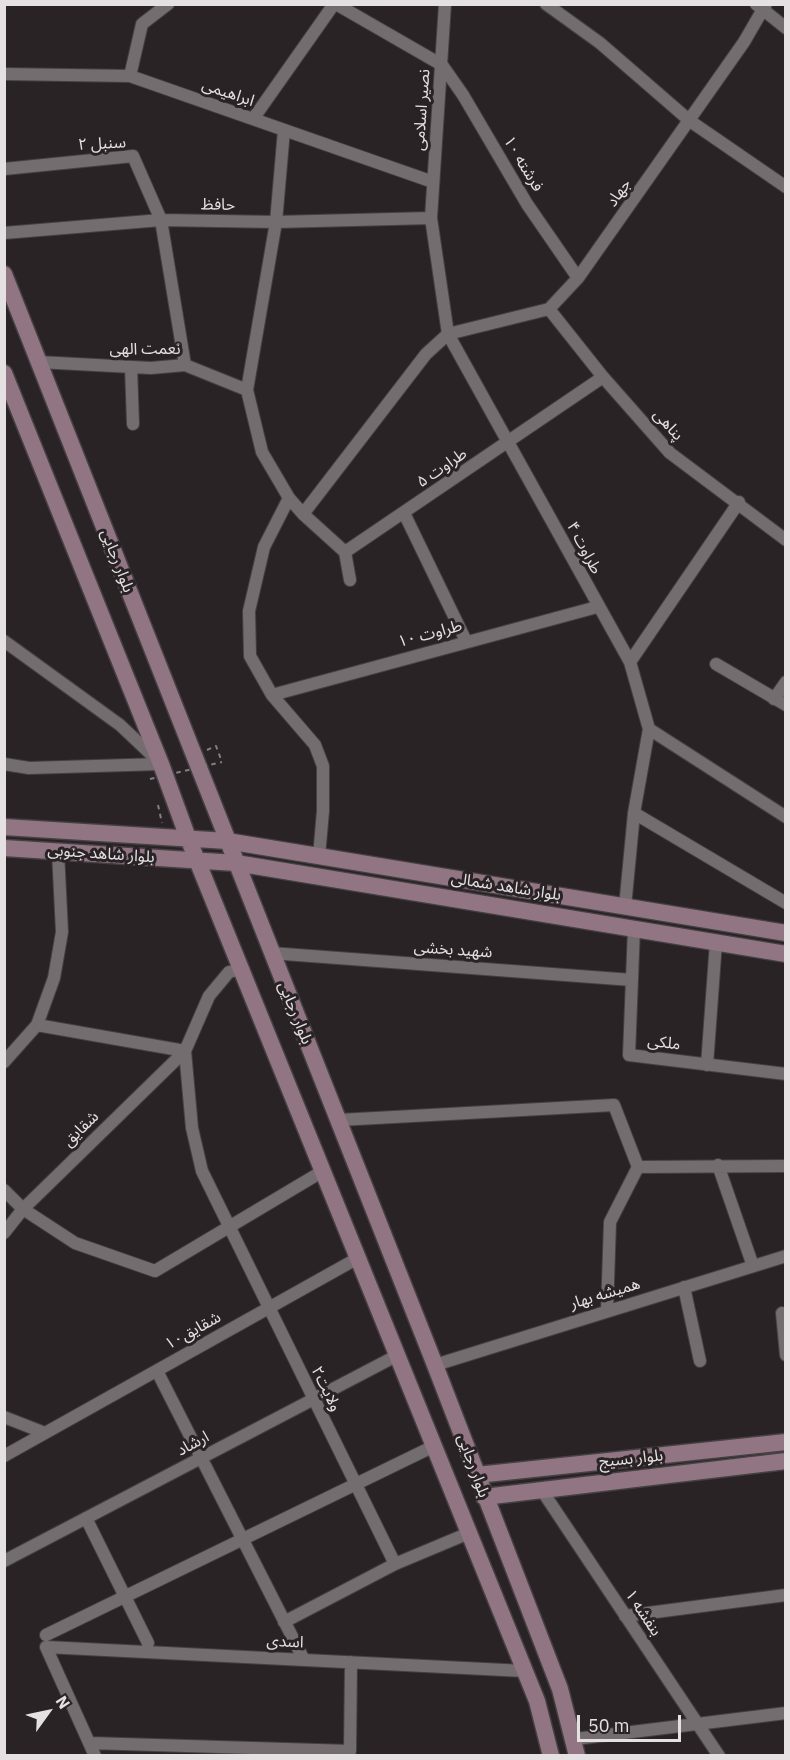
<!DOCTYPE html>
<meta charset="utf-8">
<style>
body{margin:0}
#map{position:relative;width:790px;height:1760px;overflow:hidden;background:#292326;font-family:"IBM Plex Sans",sans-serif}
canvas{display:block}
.frame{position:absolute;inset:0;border:6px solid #e5e1e2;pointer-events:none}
.north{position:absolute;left:18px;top:1682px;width:60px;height:60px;-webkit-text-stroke:4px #292326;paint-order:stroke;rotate:57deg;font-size:16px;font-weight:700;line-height:24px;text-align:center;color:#e5e1e2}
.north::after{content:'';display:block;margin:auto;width:21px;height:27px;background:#e5e1e2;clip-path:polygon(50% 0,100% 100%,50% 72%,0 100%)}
.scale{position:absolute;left:577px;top:1715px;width:104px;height:27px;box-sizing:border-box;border:3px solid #e5e1e2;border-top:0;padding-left:8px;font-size:18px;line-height:21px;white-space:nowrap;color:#e5e1e2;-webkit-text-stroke:4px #292326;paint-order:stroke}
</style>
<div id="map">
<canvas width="790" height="1760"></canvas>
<div class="frame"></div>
<div class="north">N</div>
<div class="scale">50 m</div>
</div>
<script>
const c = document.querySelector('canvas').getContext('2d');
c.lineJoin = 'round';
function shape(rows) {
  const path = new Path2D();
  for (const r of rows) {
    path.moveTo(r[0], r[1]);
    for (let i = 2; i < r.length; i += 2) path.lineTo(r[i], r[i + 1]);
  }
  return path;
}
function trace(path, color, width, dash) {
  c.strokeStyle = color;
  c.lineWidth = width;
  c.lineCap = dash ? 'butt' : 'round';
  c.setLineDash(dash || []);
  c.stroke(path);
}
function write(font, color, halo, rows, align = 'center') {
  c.font = font + ' "IBM Plex Sans","Noto Sans Arabic",sans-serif';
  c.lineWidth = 6;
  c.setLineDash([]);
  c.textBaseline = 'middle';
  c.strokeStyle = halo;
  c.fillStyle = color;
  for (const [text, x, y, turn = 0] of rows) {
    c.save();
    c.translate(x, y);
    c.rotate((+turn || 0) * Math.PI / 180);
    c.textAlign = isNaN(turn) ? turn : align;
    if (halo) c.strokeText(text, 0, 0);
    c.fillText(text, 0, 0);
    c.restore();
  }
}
const path = shape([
 [207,750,216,746,222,762],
 [158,805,162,823]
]);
const street = shape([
 [336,4,442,65,463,95,527,204,578,278],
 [445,4,431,218,448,334,630,662,649,729,634,813,625,907],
 [546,4,600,43,690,121,786,187],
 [756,4,786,28],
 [4,74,130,76,433,182],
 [130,76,142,24,168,4],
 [253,119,334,4],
 [284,130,276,222,247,390,262,452,289,498,303,514,426,354,448,334,549,309,578,278,744,42,766,4],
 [4,169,133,156,161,220,185,365],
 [4,233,161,220,276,222,431,218],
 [549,309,603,377,670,453,786,540],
 [39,362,151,368,185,365,247,390],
 [131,367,133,424],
 [289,498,264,547,249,611,250,656,272,695,315,745,323,766,323,811,319,856],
 [404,513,466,641],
 [303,514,345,552,603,377],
 [345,552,350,580],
 [4,641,120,725,157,760],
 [630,662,739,502],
 [716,664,786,705],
 [272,695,597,607],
 [774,699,786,682],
 [649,729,786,817],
 [4,764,29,768,161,764],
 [634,813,786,903],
 [634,928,629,1055,786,1074],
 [271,953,632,980],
 [243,969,229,972,209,996,185,1051,192,1128,202,1171,395,1564],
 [37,1025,185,1051],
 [4,1062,37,1025,54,978,62,932,58,852],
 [707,1065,716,942],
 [339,1120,614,1105,638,1167],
 [718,1165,753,1266],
 [4,1190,23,1209,75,1243,155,1271,323,1171],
 [4,1233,23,1209,185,1051],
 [684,1287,700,1361],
 [607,1311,610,1222,638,1167,786,1166],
 [782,1313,786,1355],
 [435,1365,786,1256],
 [157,1371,304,1660],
 [4,1417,45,1433],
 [4,1456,358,1258],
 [541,1489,719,1756],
 [86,1518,148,1643],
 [4,1561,396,1356],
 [625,1616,786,1595],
 [284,1622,395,1564,469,1533],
 [46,1635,432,1447],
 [575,1739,786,1713],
 [90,1743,350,1751,351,1662],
 [95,1756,46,1647,524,1671]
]);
const secondary = shape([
 [4,274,435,1365,560,1689,577,1756],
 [4,373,161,764,188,838,537,1701,551,1756],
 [4,827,227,841,786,933],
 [4,848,236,863,786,954],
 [477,1475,786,1442],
 [484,1497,786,1461]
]);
const pathBridge = shape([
 [150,779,222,762]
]);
const streetNames = [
 ["ابراهیمی",228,93,19],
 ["نصیر اسلامی",422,110,-86],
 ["سنبل ۲",102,144,-3],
 ["فرشته ۱۰",523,164,59],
 ["جهاد",619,193,-55],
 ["حافظ",218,205,1],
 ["نعمت الهی",145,349],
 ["پناهی",668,425,48],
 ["طراوت ۵",442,468,-34],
 ["طراوت ۴",584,548,62],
 ["بلوار رجایی",117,561,69],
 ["طراوت ۱۰",430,634,-15],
 ["بلوار شاهد جنوبی",101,854,4],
 ["بلوار شاهد شمالی",506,887,9],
 ["شهید بخشی",453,950,4],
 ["بلوار رجایی",295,1013,68],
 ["ملکی",664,1043,7],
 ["شقایق",81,1129,-44],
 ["همیشه بهار",605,1294,-17],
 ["شقایق۱۰",193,1331,-29],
 ["ولایت۲",326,1389,64],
 ["ارشاد",193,1444,-28],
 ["بلوار بسیج",631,1459,-6],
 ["بلوار رجایی",473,1466,70],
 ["بنفشه ۱",643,1613,56],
 ["اسدی",285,1642,3]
];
trace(street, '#454042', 14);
trace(secondary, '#454042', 19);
trace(path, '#837e80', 2, [4.5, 4.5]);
trace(street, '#746d70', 12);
trace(secondary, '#917583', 16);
trace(pathBridge, '#837e80', 2, [4.5, 4.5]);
write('16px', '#e5e1e2', '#292326', streetNames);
</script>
